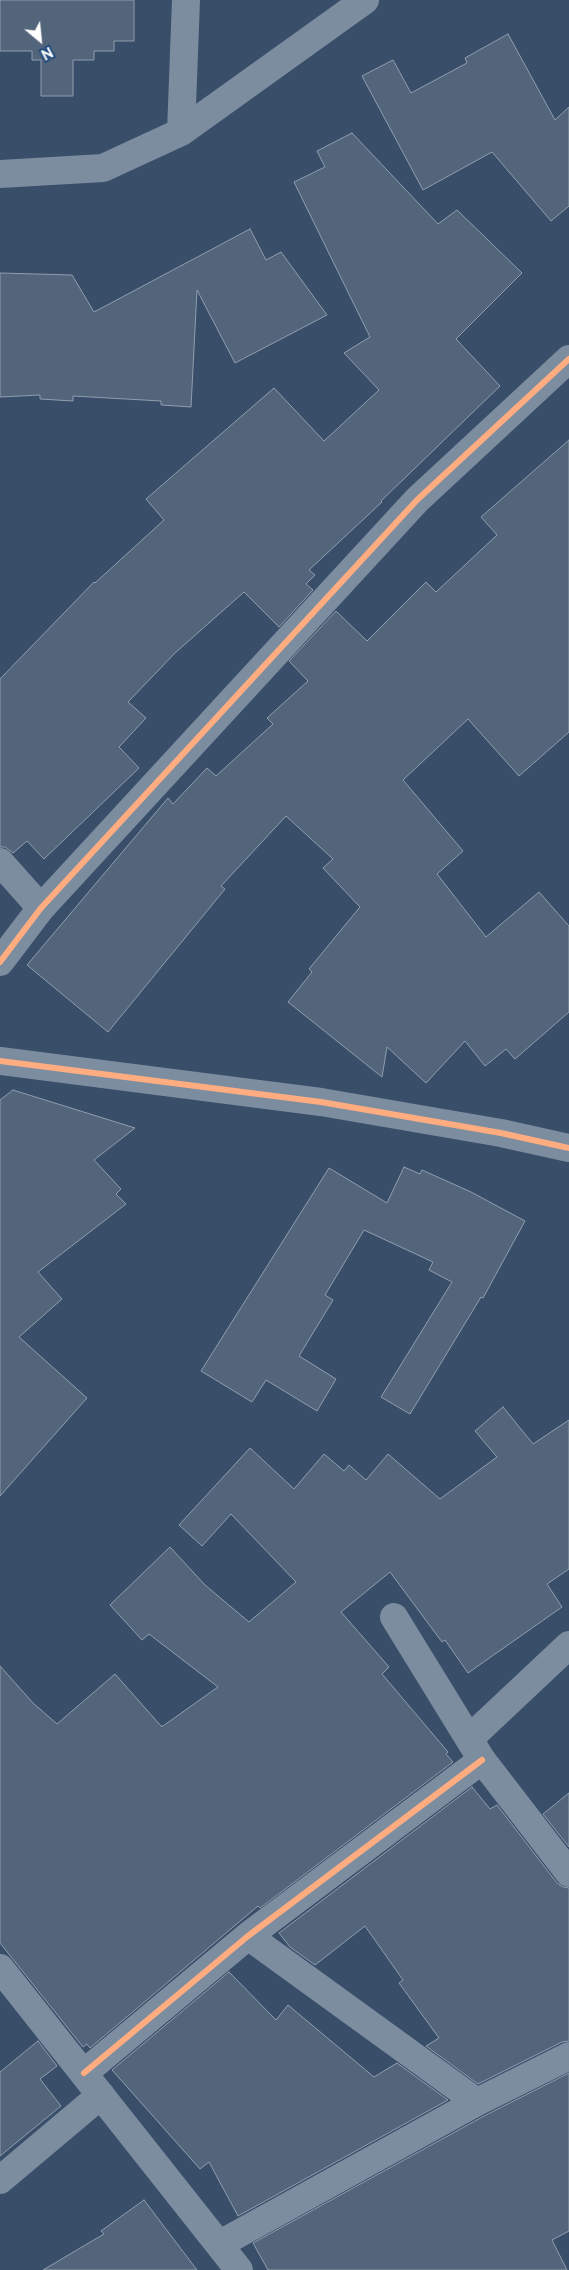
<!DOCTYPE html>
<style>
body{margin:0}
#map{position:relative;width:569px;height:2270px;overflow:hidden;background:#384e69;font-family:Raleway,sans-serif}
canvas{display:block}
.north{position:absolute;left:15px;top:15px;width:50px;height:50px;-webkit-text-stroke:4px #234c7e;paint-order:stroke;rotate:152deg;font-size:14px;font-weight:700;line-height:20px;text-align:center;color:#fff}
.north::after{content:'';display:block;margin:auto;width:18px;height:22px;background:#fff;clip-path:polygon(50% 0,100% 100%,50% 72%,0 100%)}
</style>
<div id="map">
<canvas width="569" height="2270"></canvas>
<div class="north">N</div>
</div>
<script>
const c = document.querySelector('canvas').getContext('2d');
c.lineJoin = 'round';
function fillPath(path, color) {
  c.fillStyle = color;
  c.fill(path, 'evenodd');
}
function shape(rows) {
  const path = new Path2D();
  for (const r of rows) {
    path.moveTo(r[0], r[1]);
    for (let i = 2; i < r.length; i += 2) path.lineTo(r[i], r[i + 1]);
  }
  return path;
}
function trace(path, color, width, dash) {
  c.strokeStyle = color;
  c.lineWidth = width;
  c.lineCap = dash ? 'butt' : 'round';
  c.setLineDash(dash || []);
  c.stroke(path);
}
const building = shape([
 [0,0,134,0,134,41,114,41,114,51,94,51,94,60,73,60,73,96,41,96,41,60,32,60,32,51,0,51,0,0],
 [508,34,555,120,569,107,569,206,551,221,492,152,423,190,362,76,393,60,411,93,467,63,465,58,508,34],
 [352,133,438,224,457,210,522,273,456,339,500,386,381,501,382,502,309,570,315,575,306,584,313,590,279,627,244,592,175,653,128,702,146,718,119,747,139,768,44,859,27,841,13,853,5,847,0,847,0,679,94,582,95,583,164,520,146,499,274,388,324,441,379,390,344,353,370,337,294,182,325,167,317,151,352,133],
 [250,229,266,260,281,252,327,315,235,363,197,290,191,407,161,405,161,401,73,396,73,401,40,399,40,395,0,397,0,273,72,275,94,312,250,229],
 [569,440,569,732,519,776,468,719,403,780,463,851,437,874,486,937,539,892,569,926,569,1012,515,1059,506,1049,485,1066,465,1041,426,1083,387,1047,382,1077,288,1002,312,972,309,969,360,907,323,868,333,859,286,816,221,886,225,889,108,1032,27,965,168,798,173,804,207,768,216,776,273,724,267,718,308,681,289,661,336,611,367,641,426,582,436,592,497,535,481,517,569,440],
 [13,1090,135,1128,94,1160,121,1189,116,1194,126,1204,38,1272,62,1299,19,1337,87,1398,0,1496,0,1100,13,1090],
 [404,1167,420,1174,422,1170,471,1192,525,1221,483,1298,481,1297,410,1414,381,1397,452,1282,429,1270,433,1262,364,1230,325,1295,333,1300,299,1356,336,1379,317,1411,266,1380,252,1402,201,1371,329,1168,387,1203,404,1167],
 [503,1407,533,1444,569,1420,569,1569,547,1584,562,1607,468,1673,445,1640,442,1642,390,1572,341,1612,389,1667,382,1674,448,1752,446,1754,453,1762,260,1908,258,1906,90,2048,87,2044,83,2047,0,1943,0,1666,33,1703,57,1724,115,1674,161,1726,163,1726,218,1687,149,1634,142,1640,110,1605,170,1547,205,1585,249,1622,296,1582,231,1514,202,1546,179,1525,250,1448,294,1489,324,1454,344,1471,349,1465,366,1480,388,1454,440,1499,497,1457,475,1431,503,1407],
 [472,1787,490,1809,497,1805,557,1883,563,1887,569,1888,569,2041,562,2042,478,2084,426,2046,439,2038,399,1983,403,1980,365,1926,315,1965,290,1947,279,1933,472,1787],
 [569,1793,569,1847,543,1814,569,1793],
 [229,1972,276,2020,288,2005,374,2077,397,2063,448,2100,238,2216,209,2162,200,2169,112,2070,229,1972],
 [38,2041,57,2066,40,2079,61,2106,0,2156,0,2072,38,2041],
 [569,2073,569,2231,552,2240,567,2270,268,2270,253,2243,484,2116,569,2073],
 [144,2200,197,2270,43,2270,104,2234,101,2231,144,2200]
]);
const street = shape([
 [181,132,186,0],
 [0,174,103,168,181,132,365,0],
 [0,862,41,908],
 [0,962,41,908,417,500,569,359],
 [0,1061,321,1102,501,1133,569,1148],
 [394,1617,469,1739],
 [569,1645,469,1739,482,1760,569,1873],
 [248,1936,477,2102],
 [0,1968,239,2270],
 [84,2073,248,1936,482,1760],
 [0,2180,101,2095],
 [220,2244,477,2102,569,2056]
]);
const cycleway = shape([
 [0,962,41,908,417,500,569,359],
 [0,1061,321,1102,501,1133,569,1148],
 [84,2073,248,1936,482,1760]
]);
fillPath(building, '#53657b');
trace(building, '#919eae', 1);
trace(street, '#7d8da0', 28);
trace(cycleway, '#ffac80', 6);
</script>
